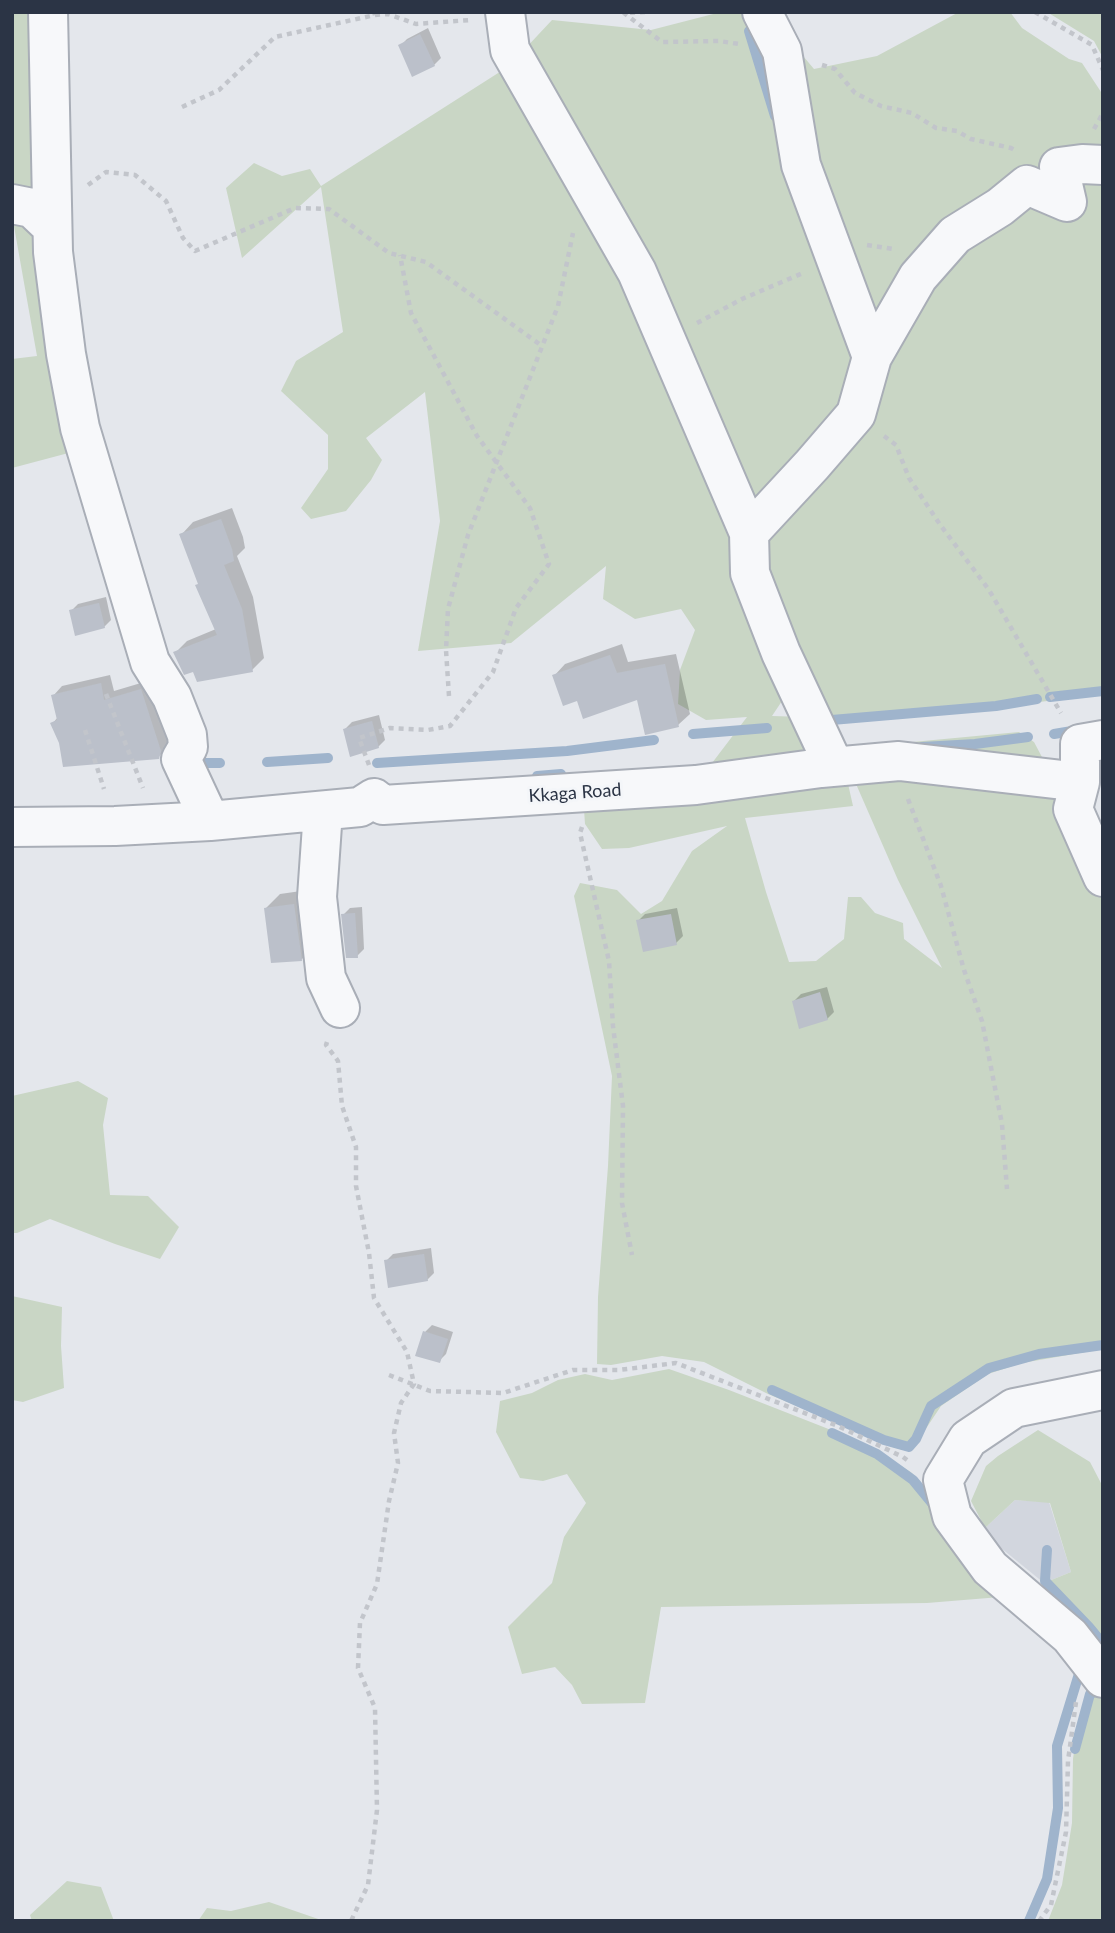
<!DOCTYPE html>
<style>
body{margin:0}
#map{position:relative;width:1115px;height:1933px;overflow:hidden;background:#e4e7ec;font-family:Lato,sans-serif}
canvas{display:block}
.frame{position:absolute;inset:0;border:14px solid #2b3445;pointer-events:none}
</style>
<div id="map">
<canvas width="1115" height="1933"></canvas>
<div class="frame"></div>
</div>
<script>
const c = document.querySelector('canvas').getContext('2d');
c.lineJoin = 'round';
function fillPath(path, color) {
  c.fillStyle = color;
  c.fill(path, 'evenodd');
}
function shape(rows) {
  const path = new Path2D();
  for (const r of rows) {
    path.moveTo(r[0], r[1]);
    for (let i = 2; i < r.length; i += 2) path.lineTo(r[i], r[i + 1]);
  }
  return path;
}
function trace(path, color, width, dash) {
  c.strokeStyle = color;
  c.lineWidth = width;
  c.lineCap = dash ? 'butt' : 'round';
  c.setLineDash(dash || []);
  c.stroke(path);
}
function write(font, color, halo, rows, align = 'center') {
  c.font = font + ' Lato,sans-serif';
  c.lineWidth = 6;
  c.setLineDash([]);
  c.textBaseline = 'middle';
  c.strokeStyle = halo;
  c.fillStyle = color;
  for (const [text, x, y, turn = 0] of rows) {
    c.save();
    c.translate(x, y);
    c.rotate((+turn || 0) * Math.PI / 180);
    c.textAlign = isNaN(turn) ? turn : align;
    if (halo) c.strokeText(text, 0, 0);
    c.fillText(text, 0, 0);
    c.restore();
  }
}
const built = shape([
 [1015,1500,1049,1502,1071,1572,1044,1583,1001,1548,985,1528]
]);
const green = shape([
 [12,12,39,12,45,211,12,199],
 [721,12,743,12,756,36,774,91,860,384,756,512,523,51,552,20,651,30],
 [959,12,1010,12,1022,28,1069,59,1082,63,1103,95,1103,158,1050,161,1016,179,873,330,776,24,814,69,877,56],
 [1047,12,1103,12,1103,58,1094,41],
 [506,68,685,403,784,698,772,716,805,717,844,766,853,806,745,818,766,892,789,962,816,961,844,939,848,897,861,897,875,913,903,923,904,939,942,968,898,880,842,752,891,744,1019,732,1034,742,1043,759,1103,899,1103,1349,1022,1363,988,1374,941,1406,913,1448,903,1450,892,1447,860,1432,768,1394,704,1362,662,1356,611,1365,597,1364,598,1297,608,1166,612,1076,574,896,580,883,617,890,641,914,662,901,692,851,727,826,629,848,602,849,585,824,583,795,709,767,747,717,706,720,678,704,680,670,695,630,681,609,635,619,603,599,606,566,511,643,418,651,440,521,425,392,366,438,382,460,371,480,346,511,311,519,301,508,328,469,328,435,281,391,296,361,343,332,321,187,242,258,226,188,254,163,282,176,310,169,321,186],
 [1103,173,1103,694,960,712,814,726,806,714,761,538,879,356,969,235],
 [12,215,38,223,76,451,12,468,12,359,37,356],
 [78,1081,108,1098,103,1125,110,1195,148,1196,179,1227,160,1259,115,1244,50,1219,17,1233,12,1233,12,1096],
 [12,1296,62,1307,61,1346,64,1388,23,1402,12,1400],
 [669,1369,729,1390,826,1428,877,1450,912,1473,930,1497,1037,1594,927,1603,661,1607,645,1703,582,1704,572,1685,555,1667,522,1674,508,1627,552,1583,564,1537,586,1503,567,1474,543,1481,520,1478,496,1432,500,1401,532,1393,558,1380,585,1374,612,1380],
 [1038,1430,1090,1462,1103,1487,1103,1649,1044,1583,1071,1572,1050,1503,1015,1500,985,1528,971,1501,986,1466,998,1456],
 [1103,1685,1103,1921,1048,1921,1062,1885,1072,1823,1073,1759,1077,1730,1089,1692,1096,1686],
 [67,1881,101,1887,114,1921,32,1921,30,1915],
 [269,1902,324,1921,198,1921,207,1908,231,1911]
]);
const shadow = shape([
 [428,28,441,58,434,65,400,46,407,39],
 [232,508,243,537,245,548,237,556,253,597,264,658,252,670,176,652,187,641,216,629,182,534,193,522],
 [106,597,111,620,104,627,71,611,78,604],
 [622,644,628,662,676,654,690,714,678,725,638,698,578,699,554,676,565,664],
 [110,675,114,691,151,680,170,740,168,747,158,757,61,742,52,724,58,717,53,696,62,686],
 [379,715,385,740,378,747,345,729,352,722],
 [308,890,316,945,301,960,266,908,280,894],
 [362,907,364,949,357,956,343,915,350,908],
 [677,908,683,936,676,943,638,921,645,914],
 [827,987,834,1012,827,1019,794,1001,801,994],
 [431,1248,434,1273,427,1280,386,1261,393,1254],
 [432,1325,453,1332,446,1354,439,1361,425,1332]
]);
const stream = shape([
 [749,31,775,116],
 [1050,697,1103,691],
 [820,721,996,706,1037,699],
 [693,734,767,728],
 [1054,734,1078,730],
 [922,747,975,744,1028,737],
 [267,762,328,758],
 [190,763,220,763],
 [377,763,567,751,654,740],
 [537,776,561,774],
 [772,1390,884,1440,909,1447,916,1439,931,1406,989,1368,1039,1354,1103,1345],
 [832,1433,877,1454,913,1480,936,1508],
 [1047,1550,1045,1581,1089,1627,1103,1644],
 [1075,1749,1090,1694,1103,1689],
 [1029,1921,1047,1879,1058,1808,1057,1746,1082,1664]
]);
const building = shape([
 [420,34,435,66,412,77,398,45],
 [221,519,232,549,234,561,224,565,242,609,253,672,197,682,193,672,184,675,173,652,217,635,195,585,198,584,179,534],
 [99,603,105,628,75,636,69,610],
 [610,655,617,673,665,664,679,727,645,735,637,700,583,719,577,701,563,706,552,675],
 [101,683,104,700,141,689,161,751,159,759,63,767,59,743,50,723,57,720,51,695],
 [372,721,379,748,350,757,343,729],
 [294,904,302,961,271,963,264,908],
 [355,913,358,958,346,958,341,914],
 [671,914,677,945,643,952,636,920],
 [820,992,828,1020,799,1029,792,1001],
 [424,1254,428,1281,388,1288,384,1260],
 [423,1331,448,1339,440,1363,415,1356]
]);
const path = shape([
 [645,12,624,13,662,42,719,41,739,44],
 [1035,12,1092,45,1103,70],
 [375,15,388,14,416,24,470,20],
 [822,65,835,69,855,93,881,106,912,113,936,128,957,131,971,139,1011,148,1016,151],
 [182,107,219,90,275,37,375,15,374,12],
 [1094,129,1103,113],
 [88,185,106,172,135,175,166,201,183,238,195,251,295,208,329,209,389,253,426,262,542,346],
 [867,245,893,249],
 [697,323,742,299,803,273],
 [884,436,896,445,909,478,941,526,989,590,1061,713],
 [106,694,143,788],
 [449,696,446,650,448,609,468,535,558,306,573,233],
 [85,730,104,789],
 [369,765,359,738,390,728,428,730,450,726,493,672,516,608,549,564,530,508,477,436,411,313,400,255],
 [908,799,941,886,964,970,982,1021,1002,1124,1007,1189],
 [582,827,580,833,609,961,613,1026,623,1106,622,1203,632,1255],
 [327,1042,326,1045,338,1061,342,1106,356,1147,356,1186,369,1253,374,1298,407,1352,414,1384,401,1403,394,1433,398,1463,389,1501,377,1584,360,1623,358,1668,375,1708,377,1810,368,1885,351,1921],
 [389,1375,430,1391,503,1393,573,1370,619,1370,676,1363,838,1426,903,1457,911,1463],
 [1039,1921,1051,1905,1066,1832,1068,1761,1076,1702,1078,1702]
]);
const minor = shape([
 [48,12,53,252,66,354,80,428,150,662,172,697,187,735,188,747,181,759,210,821],
 [505,12,510,50,637,272,749,533,750,573,781,653,834,766],
 [762,12,782,51,801,165,872,357],
 [12,204,32,208,52,227],
 [749,533,812,465,856,414,872,357,918,277,955,235,1000,207,1027,185,1067,202,1059,167,1082,164,1103,165],
 [1080,782,1073,809,1103,877],
 [323,811,317,897,326,978,340,1008],
 [12,827,115,826,210,821,360,807,374,798,383,805,696,785,821,768,899,761,1080,782,1080,744,1103,740],
 [1103,1390,1014,1408,968,1439,943,1480,952,1516,990,1568,1070,1636,1103,1678]
]);
const streetNames = [
 ["Kkaga Road",575,793,-4]
];
fillPath(built, '#d2d6de');
fillPath(green, '#c9d6c5');
fillPath(shadow, '#0003');
trace(stream, '#9fb4cc', 10);
fillPath(building, '#bbc0ca');
trace(minor, '#a9aeb7', 42);
trace(path, '#c2c5cb', 4.5, [5, 5]);
trace(minor, '#f7f8fa', 38);
write('18px', '#2b3445', '#f4f6f9', streetNames);
</script>
